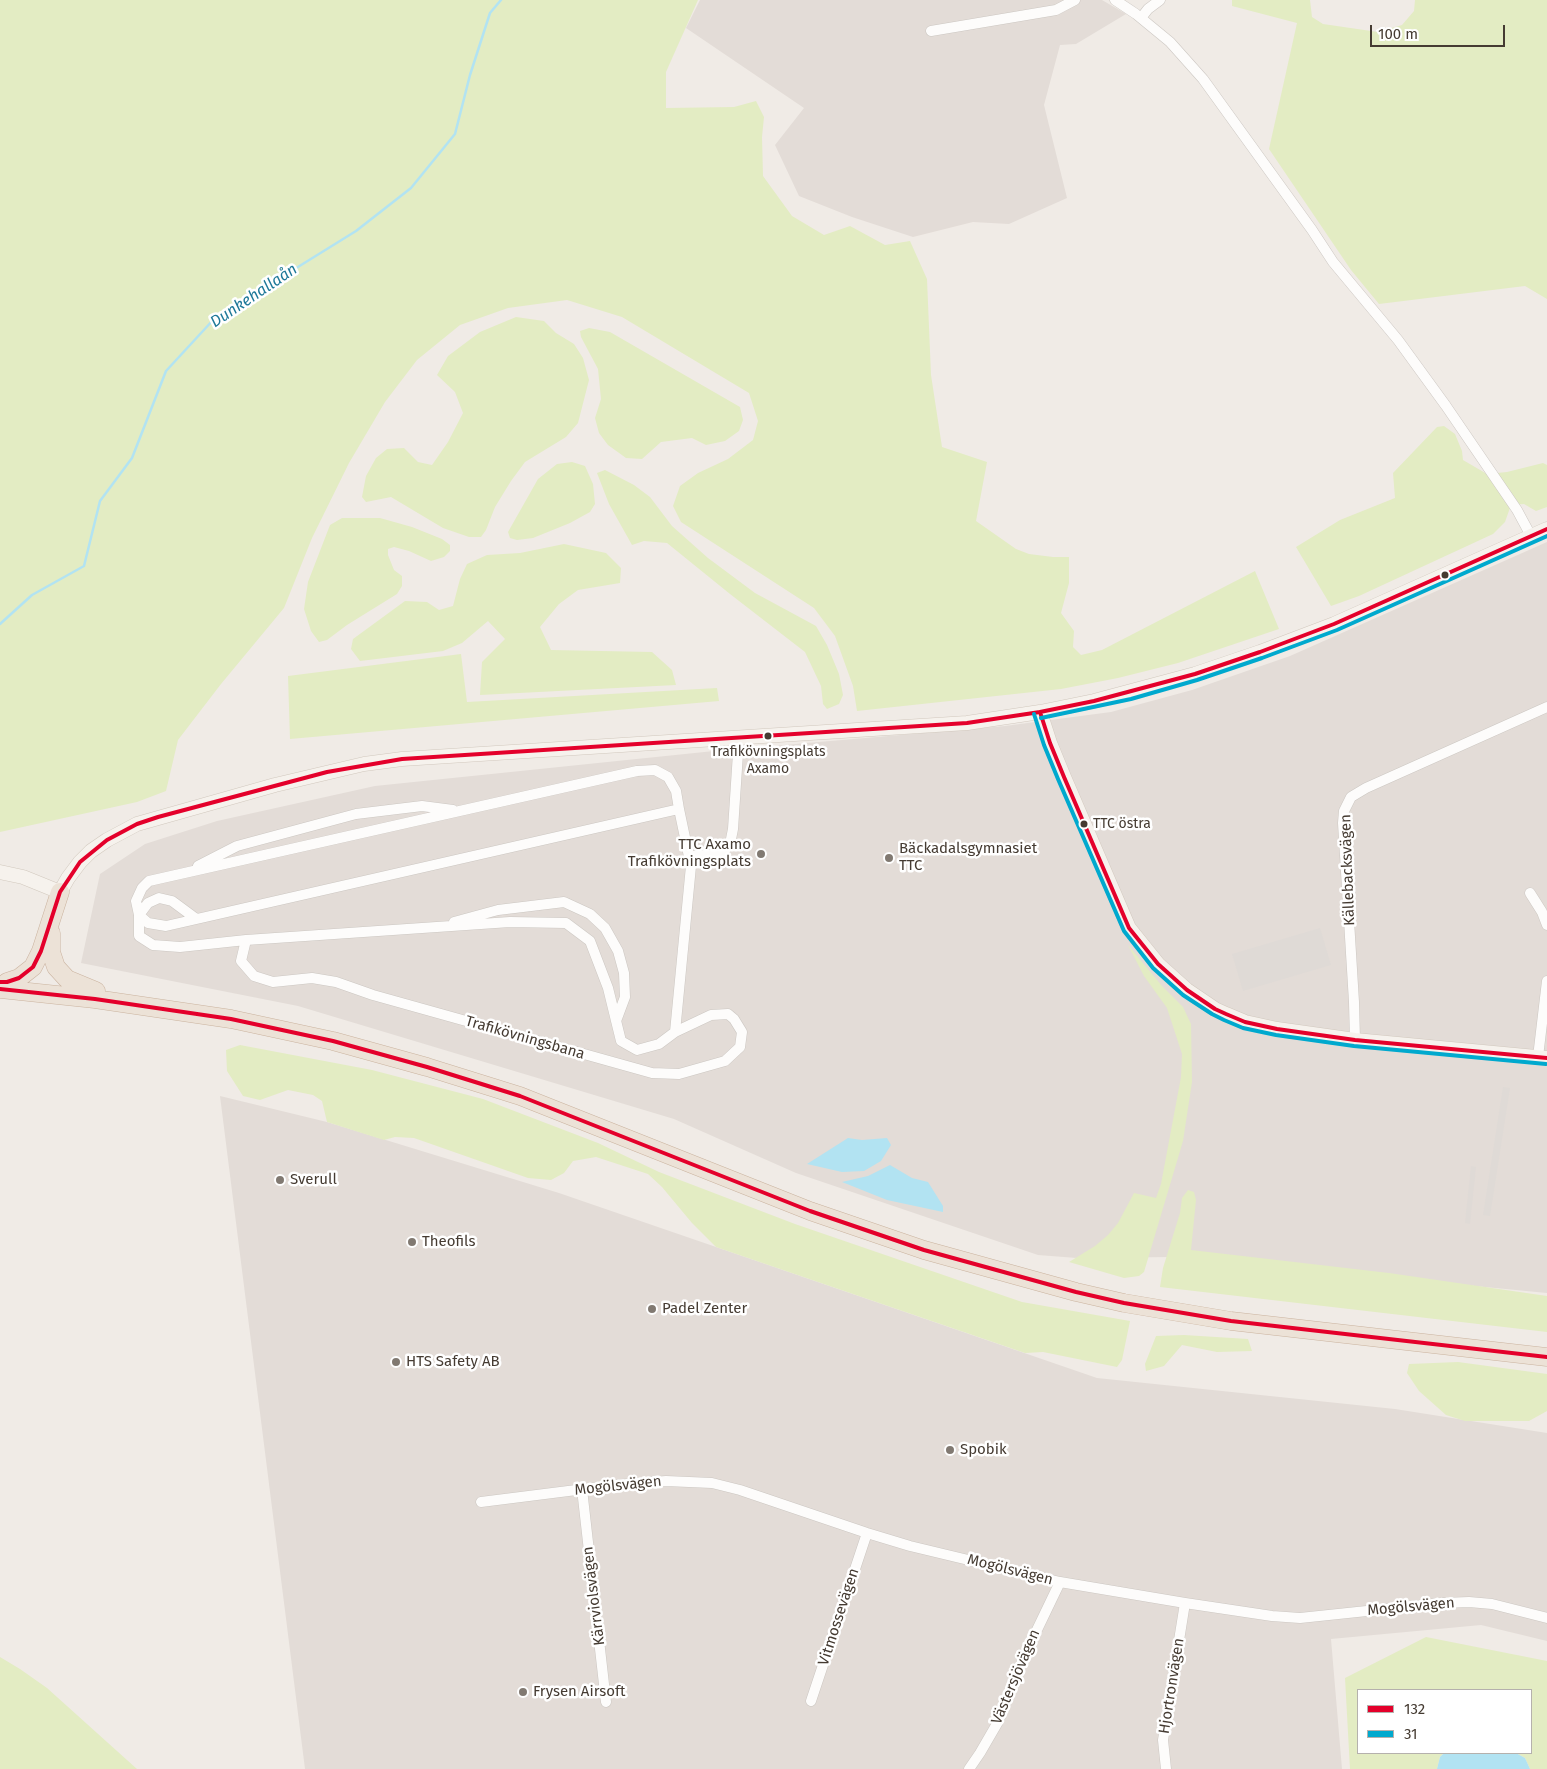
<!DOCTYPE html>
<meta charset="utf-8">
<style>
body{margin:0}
#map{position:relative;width:1547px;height:1769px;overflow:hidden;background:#f0ebe6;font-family:"Fira Sans",sans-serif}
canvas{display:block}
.legend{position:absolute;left:1357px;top:1689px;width:175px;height:65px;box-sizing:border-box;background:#fff;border:1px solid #b5b1ad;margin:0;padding:6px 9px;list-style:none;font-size:15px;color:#453b32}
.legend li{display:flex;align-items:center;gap:10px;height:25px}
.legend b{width:25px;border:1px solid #b5b1ad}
.scale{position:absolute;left:1370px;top:25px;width:135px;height:22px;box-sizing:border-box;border:2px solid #453b32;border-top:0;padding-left:6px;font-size:15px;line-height:18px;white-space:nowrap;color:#453b32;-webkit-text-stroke:4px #fff;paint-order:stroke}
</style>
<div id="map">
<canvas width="1547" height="1769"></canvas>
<ul class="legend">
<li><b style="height:6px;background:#e4002b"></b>132</li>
<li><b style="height:6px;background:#00a9ce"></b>31</li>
</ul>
<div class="scale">100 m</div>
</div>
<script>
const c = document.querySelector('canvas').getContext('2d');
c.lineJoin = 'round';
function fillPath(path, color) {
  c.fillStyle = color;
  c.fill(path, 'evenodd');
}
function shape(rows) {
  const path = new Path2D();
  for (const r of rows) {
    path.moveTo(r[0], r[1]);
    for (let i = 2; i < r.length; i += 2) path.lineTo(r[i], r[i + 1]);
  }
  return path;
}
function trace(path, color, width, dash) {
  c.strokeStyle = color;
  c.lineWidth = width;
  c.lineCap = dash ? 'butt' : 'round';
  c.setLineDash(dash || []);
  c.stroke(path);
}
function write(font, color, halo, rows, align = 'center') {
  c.font = font + ' "Fira Sans",sans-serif';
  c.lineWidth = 5;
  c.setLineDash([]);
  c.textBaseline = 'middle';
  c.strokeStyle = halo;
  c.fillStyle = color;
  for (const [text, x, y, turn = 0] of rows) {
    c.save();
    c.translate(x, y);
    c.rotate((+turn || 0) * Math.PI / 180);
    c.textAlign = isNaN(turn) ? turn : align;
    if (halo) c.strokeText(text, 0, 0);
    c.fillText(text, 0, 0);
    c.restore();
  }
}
const industrial = shape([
 [700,0,1102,0,1126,14,1076,44,1060,45,1044,105,1067,198,1009,224,973,222,913,237,852,217,799,196,775,145,804,108,686,28],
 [1547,542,1547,1293,1173,1257,1077,1258,1038,1255,796,1173,674,1119,298,1006,81,963,100,874,145,844,217,821,375,786,714,751,1005,726,1111,712,1192,690,1290,656],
 [220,1096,327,1122,559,1193,1097,1378,1395,1409,1547,1433,1547,1641,1481,1625,1331,1639,1342,1769,305,1769]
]);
const green = shape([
 [0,0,698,0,666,72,666,108,734,107,756,101,764,117,762,137,763,176,792,216,824,235,850,226,885,245,910,241,927,279,931,375,942,447,987,462,976,521,1016,549,1029,554,1053,557,1069,557,1069,583,1061,613,1074,631,1073,647,1081,655,1102,650,1255,571,1279,629,1178,663,1118,678,1061,689,857,711,853,686,835,636,814,608,681,522,673,506,680,486,698,473,728,459,753,440,758,421,749,393,622,317,567,300,508,308,460,325,417,360,385,402,349,463,312,538,284,608,221,684,178,740,166,791,137,802,0,832],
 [1232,0,1310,0,1312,17,1323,24,1378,32,1402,25,1414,11,1415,0,1547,0,1547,299,1525,286,1379,304,1351,270,1269,149,1297,23,1232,6],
 [516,317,544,321,556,333,574,344,583,358,589,380,578,423,566,437,525,462,511,481,495,507,486,530,481,537,469,537,443,528,391,497,366,502,362,497,366,476,376,458,387,449,404,448,418,462,432,465,448,442,463,413,455,392,437,375,448,356,480,332],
 [589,328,610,332,740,407,743,420,739,431,725,441,706,445,692,438,661,442,642,459,626,458,608,445,599,433,595,418,601,399,598,369,581,337,580,331],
 [1444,426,1455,434,1462,451,1463,460,1487,474,1507,472,1543,463,1547,465,1547,507,1536,511,1524,504,1511,505,1505,522,1493,534,1359,596,1331,606,1296,547,1340,520,1395,498,1393,473,1437,427],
 [572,462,585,466,593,484,595,504,590,512,570,523,533,538,517,540,510,538,508,532,538,479,557,464],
 [605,470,634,485,650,497,672,526,708,558,755,593,816,626,827,645,839,674,843,695,839,704,827,709,823,704,821,686,805,652,730,594,667,543,644,541,632,545,609,504,597,473],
 [342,518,380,518,412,527,442,539,450,545,450,551,444,557,431,561,409,551,394,547,388,549,388,555,394,570,402,576,402,586,397,594,347,625,327,640,319,642,311,631,304,609,308,582,330,525],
 [564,544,606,553,621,568,620,583,578,590,559,604,540,627,551,650,652,652,672,670,676,685,480,695,482,662,505,639,488,621,462,643,443,651,360,661,351,649,353,639,405,601,427,602,439,610,453,606,460,579,467,564,487,555,520,553],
 [461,654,467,702,717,688,719,701,290,739,288,676],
 [1128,945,1162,986,1183,1007,1191,1024,1192,1082,1183,1141,1144,1272,1139,1276,1124,1278,1069,1262,1095,1246,1108,1235,1118,1223,1134,1193,1156,1198,1161,1184,1181,1077,1182,1054,1167,1008,1144,976],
 [240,1045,372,1070,483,1099,598,1143,659,1172,795,1224,1022,1302,1130,1321,1122,1360,1117,1367,1043,1352,1025,1353,716,1247,692,1223,662,1187,648,1174,596,1157,573,1161,564,1173,551,1180,528,1178,414,1138,395,1137,384,1140,327,1122,322,1101,313,1095,288,1090,260,1100,243,1096,227,1071,226,1050],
 [1188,1190,1194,1192,1196,1200,1191,1250,1389,1273,1547,1296,1547,1332,1160,1287,1163,1268,1180,1213,1182,1198],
 [1184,1335,1248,1339,1252,1351,1217,1352,1182,1345,1164,1366,1146,1371,1145,1364,1156,1336],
 [1458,1362,1547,1374,1547,1411,1529,1421,1465,1421,1446,1415,1419,1391,1407,1373,1409,1364],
 [1426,1637,1547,1661,1547,1769,1530,1769,1525,1758,1516,1753,1531,1753,1531,1690,1358,1690,1358,1753,1444,1753,1440,1757,1437,1769,1350,1769,1345,1678],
 [0,1657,20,1669,47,1688,137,1769,0,1769]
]);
const parking = shape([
 [1320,928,1331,965,1243,991,1232,954],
 [1503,1087,1510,1088,1490,1216,1483,1215],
 [1471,1166,1476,1167,1470,1224,1465,1223]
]);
const water = shape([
 [848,1138,862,1140,887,1138,891,1145,881,1161,864,1171,842,1172,807,1164],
 [890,1165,912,1178,928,1182,943,1206,943,1212,887,1200,842,1182,868,1176],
 [1444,1753,1516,1753,1525,1758,1530,1769,1437,1769,1440,1757]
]);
const stream = shape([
 [0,624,32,595,84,566,100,501,132,458,166,371,214,319,356,231,411,188,455,134,470,75,490,13,501,0]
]);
const street = shape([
 [1115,0,1136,14,1170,42,1203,79,1312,230,1333,262,1398,340,1446,406,1517,510,1531,536],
 [1141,18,1148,9,1160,0],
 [931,31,1056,10,1075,0],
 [655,770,668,777,676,791,679,809,166,926,148,923,139,915,136,901,142,888,149,881,637,771,655,770],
 [689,856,722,854,730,844,733,829,739,738],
 [198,866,237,846,356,814,422,806,453,810],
 [1530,893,1542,912,1547,925],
 [195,918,172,901,159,898,148,903,139,915,139,936,153,945,180,947,246,940,510,922,566,923,590,941,608,988,621,1041,637,1050,659,1044,675,1032,711,1015,728,1014,734,1019,742,1032,740,1047,725,1061,679,1074,652,1073,373,995,336,982,312,978,273,982,254,976,241,961,246,940],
 [454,922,498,910,564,902,590,914,605,928,618,951,624,973,625,997,616,1021],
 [675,1032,691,866,679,809],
 [1355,1040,1354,1002,1343,823,1344,811,1351,797,1366,788,1547,707],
 [1538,1057,1547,981],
 [582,1489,606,1702],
 [481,1502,616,1485,666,1481,712,1483,740,1490,867,1533,910,1546,1060,1582,1185,1603,1272,1616,1300,1618,1443,1603,1469,1602,1492,1604,1547,1618],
 [811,1701,867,1533],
 [969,1769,980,1753,998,1722,1023,1659,1060,1582],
 [1166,1769,1163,1740,1185,1603]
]);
const secondary = shape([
 [1040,712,1050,743,1064,777,1129,928,1158,964,1187,990,1215,1009,1226,1014,1245,1022,1277,1029,1355,1040,1547,1058],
 [0,872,23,877,60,892,68,878,80,862,91,851,107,840,137,824,275,785,364,764,402,759,967,723,1040,712,1094,701,1195,674,1260,652,1334,624,1547,529]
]);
const highway = shape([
 [51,933,51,952,56,967,67,979,96,991],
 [7,982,19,978,33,967,41,951,60,892],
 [0,989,95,999,231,1019,333,1041,427,1067,520,1096,810,1211,924,1250,1076,1292,1124,1303,1231,1321,1547,1357]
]);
const bus1 = shape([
 [1040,712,1050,743,1064,777,1129,928,1158,964,1187,990,1215,1009,1226,1014,1245,1022,1277,1029,1355,1040,1547,1058],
 [0,982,7,982,19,978,33,967,41,951,60,892,80,862,107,840,137,824,158,817,327,772,402,759,967,723,1040,712,1094,701,1195,674,1260,652,1334,624,1547,529],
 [0,989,95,999,231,1019,333,1041,427,1067,520,1096,810,1211,924,1250,1076,1292,1124,1303,1231,1321,1547,1357]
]);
const bus2 = shape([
 [1034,714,1044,745,1058,779,1124,931,1153,968,1183,995,1212,1014,1224,1020,1243,1028,1276,1035,1354,1046,1546,1064],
 [1041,718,1131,699,1197,680,1262,658,1337,630,1547,536]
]);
const markers = [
 [1445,575,4.5,"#453b32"],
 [768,736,4.5,"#453b32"],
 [1084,824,4.5,"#453b32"],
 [761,854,5,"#817971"],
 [889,858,5,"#817971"],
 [280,1180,5,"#817971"],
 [412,1242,5,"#817971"],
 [652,1309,5,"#817971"],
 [396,1362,5,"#817971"],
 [950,1450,5,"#817971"],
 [523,1692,5,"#817971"]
];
const busNames = [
 ["Trafikövningsplats",768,752],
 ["Axamo",768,769],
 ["TTC östra",1093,824,"left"]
];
const poiNames = [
 ["TTC Axamo",751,845,"right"],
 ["Trafikövningsplats",751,862,"right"],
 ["Bäckadalsgymnasiet",899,849],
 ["TTC",899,866],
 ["Sverull",290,1180],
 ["Theofils",422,1242],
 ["Padel Zenter",662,1309],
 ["HTS Safety AB",406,1362],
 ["Spobik",960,1450],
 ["Frysen Airsoft",533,1692]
];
const streetNames = [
 ["Källebacksvägen",1348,870,-92],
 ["Trafikövningsbana",525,1038,16],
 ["Mogölsvägen",618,1486,-6],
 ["Mogölsvägen",1010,1570,14],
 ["Kärrviolsvägen",594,1596,-97],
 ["Mogölsvägen",1411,1607,-5],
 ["Vitmossevägen",839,1617,-72],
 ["Västersjövägen",1016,1677,-67],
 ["Hjortronvägen",1172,1686,-81]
];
const waterNames = [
 ["Dunkehallaån",254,296,-34]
];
fillPath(industrial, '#e3dcd7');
fillPath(green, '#e3ecc3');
fillPath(parking, '#dfdad6');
fillPath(water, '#b2e3f2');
trace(stream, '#b2e3f2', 2.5);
trace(street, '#ccc7c2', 11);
trace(secondary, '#d1c8be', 15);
trace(highway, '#cab39f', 19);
trace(street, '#fdfcfb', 10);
trace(secondary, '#f6f2ed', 14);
trace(highway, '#ece2d7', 18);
trace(bus1, '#e4002b', 4);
trace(bus2, '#00a9ce', 4);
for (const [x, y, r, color] of markers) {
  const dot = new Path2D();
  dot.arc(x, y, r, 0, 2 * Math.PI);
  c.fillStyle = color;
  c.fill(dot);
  trace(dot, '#fff', 2);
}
write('14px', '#453b32', '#fff', busNames);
write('15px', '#453b32', '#fff', poiNames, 'left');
write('15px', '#453b32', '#fff', streetNames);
write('italic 16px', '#1f7999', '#fff', waterNames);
</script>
